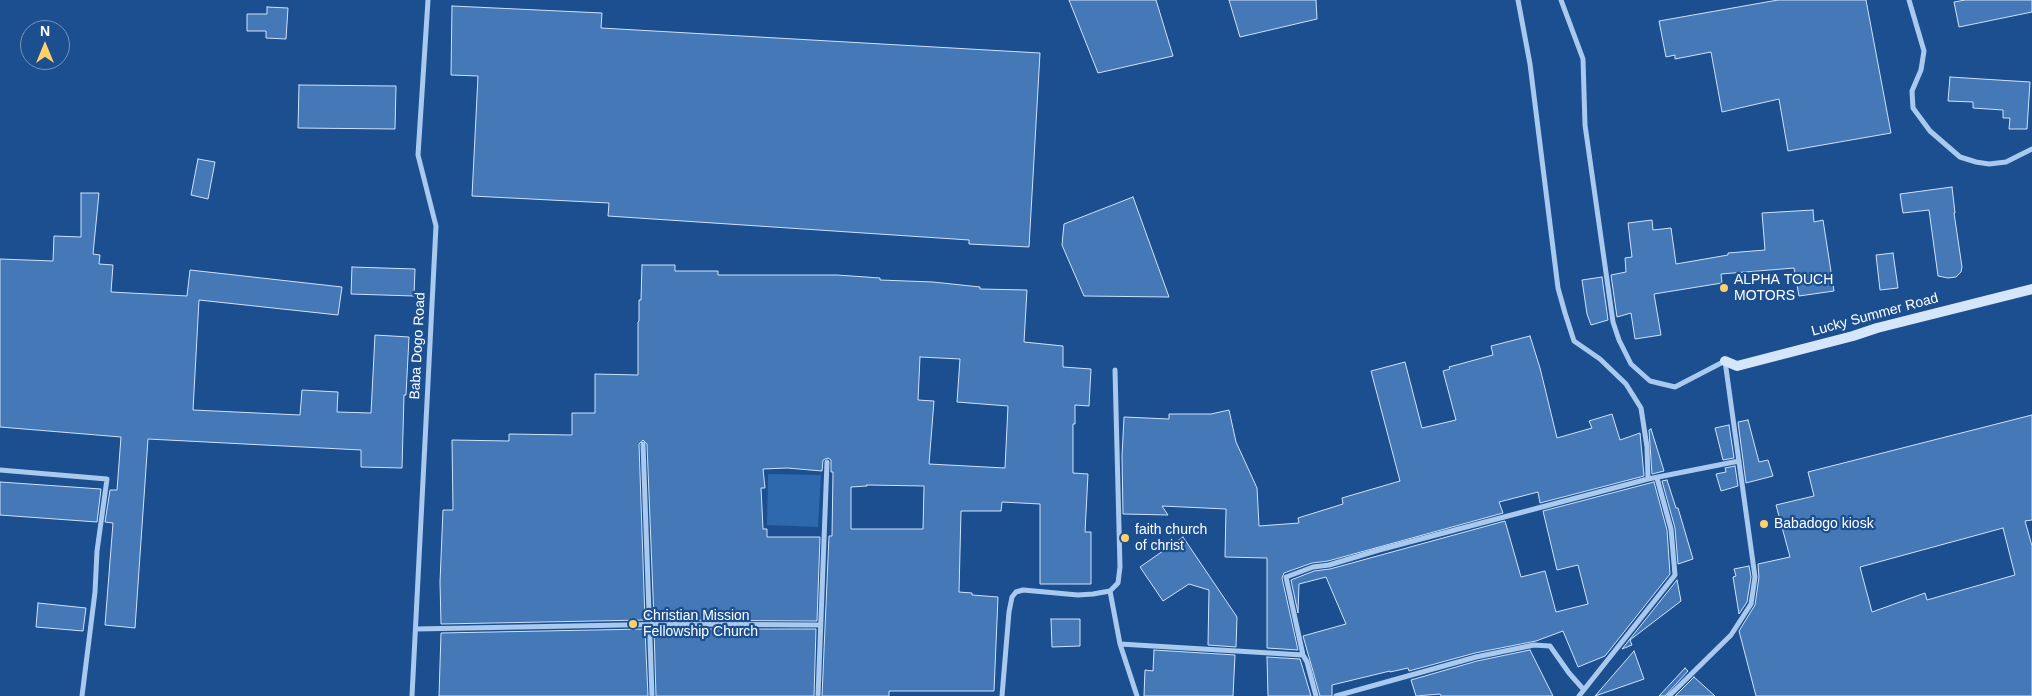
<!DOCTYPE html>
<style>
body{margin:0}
#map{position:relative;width:2032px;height:696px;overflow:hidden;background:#1b4f8f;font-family:Arial,sans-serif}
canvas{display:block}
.north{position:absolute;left:20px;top:20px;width:50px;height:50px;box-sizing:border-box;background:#1b4f8f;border:1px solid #7695bc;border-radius:50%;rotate:0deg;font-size:14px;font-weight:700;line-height:20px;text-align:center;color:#fff}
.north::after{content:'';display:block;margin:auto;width:18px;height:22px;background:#ffd166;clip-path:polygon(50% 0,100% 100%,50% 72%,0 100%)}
</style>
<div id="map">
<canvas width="2032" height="696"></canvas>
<div class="north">N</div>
</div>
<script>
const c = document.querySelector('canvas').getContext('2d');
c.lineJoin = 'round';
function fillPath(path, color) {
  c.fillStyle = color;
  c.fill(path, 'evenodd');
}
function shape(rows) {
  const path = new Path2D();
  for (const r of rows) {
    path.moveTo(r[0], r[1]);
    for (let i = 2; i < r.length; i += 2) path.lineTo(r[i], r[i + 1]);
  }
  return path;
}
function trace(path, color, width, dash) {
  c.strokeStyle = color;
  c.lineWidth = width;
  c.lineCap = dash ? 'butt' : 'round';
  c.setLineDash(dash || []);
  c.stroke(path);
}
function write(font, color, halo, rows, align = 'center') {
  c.font = font + ' Arial,sans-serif';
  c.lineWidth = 4.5;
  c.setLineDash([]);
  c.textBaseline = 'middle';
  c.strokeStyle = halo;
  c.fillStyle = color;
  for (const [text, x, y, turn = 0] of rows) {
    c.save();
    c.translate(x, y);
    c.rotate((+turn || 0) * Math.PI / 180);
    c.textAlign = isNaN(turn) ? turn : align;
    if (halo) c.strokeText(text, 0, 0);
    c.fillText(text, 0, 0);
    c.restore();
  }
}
const green = shape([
 [768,474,821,475,818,527,767,525]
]);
const building = shape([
 [1069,0,1156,0,1173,56,1098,73,1069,0],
 [1229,0,1316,0,1317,19,1240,37,1229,0],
 [1778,0,1866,0,1891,133,1788,151,1779,99,1722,112,1711,52,1675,59,1675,55,1666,57,1659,21,1778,0],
 [1965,0,2032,0,2032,12,1959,27,1954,2,1965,0],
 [452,6,602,13,601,28,1040,53,1029,247,969,244,969,240,608,216,609,203,472,196,478,76,451,75,452,6],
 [267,7,288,8,286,39,266,38,266,31,247,31,247,14,267,14,267,7],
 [1950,77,2030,82,2027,129,2009,129,2010,118,2003,118,2003,110,1973,108,1973,102,1948,101,1950,77],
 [299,85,396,86,395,129,298,128,299,85],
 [198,159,215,162,208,199,191,195,198,159],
 [1952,187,1955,213,1954,213,1962,267,1961,272,1956,277,1948,278,1938,276,1929,210,1903,213,1900,194,1952,187],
 [81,193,99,193,93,254,100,255,99,264,113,265,111,292,187,296,190,270,342,287,338,315,199,300,193,410,300,415,302,390,338,392,337,412,371,413,375,335,409,337,406,395,404,395,402,468,361,467,361,450,148,439,135,628,105,625,113,523,105,522,110,490,117,490,121,437,0,427,0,259,53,261,54,236,81,237,81,193],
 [1133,197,1169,297,1084,296,1062,245,1064,224,1133,197],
 [1813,210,1814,222,1823,220,1834,291,1799,296,1794,268,1721,274,1722,283,1654,294,1661,335,1635,339,1631,313,1617,317,1611,275,1626,272,1625,258,1632,257,1628,223,1652,220,1653,230,1671,228,1676,264,1728,255,1728,253,1765,250,1762,213,1813,210],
 [1893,253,1898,288,1880,290,1876,255,1893,253],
 [642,265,675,265,675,271,718,271,718,275,837,275,880,278,880,280,933,282,980,287,980,289,1027,290,1024,342,1063,346,1063,367,1091,369,1089,406,1075,405,1075,424,1073,424,1073,473,1088,474,1085,532,1091,532,1091,584,1040,584,1040,504,1002,502,1001,511,961,511,959,592,972,593,972,595,998,597,994,691,889,691,889,696,822,696,829,536,832,536,833,472,831,472,831,460,828,458,823,460,822,471,787,468,763,469,765,488,761,488,763,529,767,529,767,537,820,537,817,621,654,620,647,444,643,440,639,444,645,620,441,624,440,582,443,510,453,510,452,440,509,441,509,434,572,435,572,413,595,413,595,374,638,375,638,322,639,321,639,300,641,300,642,265],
 [920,357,960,359,957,402,1008,406,1005,468,929,464,934,401,918,400,920,357],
 [867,485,924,486,923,529,851,529,851,487,867,486,867,485],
 [352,267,415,269,414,296,351,294,352,267],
 [1602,277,1608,320,1591,325,1587,314,1582,280,1602,277],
 [1530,336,1540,368,1557,438,1592,428,1589,421,1612,414,1620,440,1640,433,1644,476,1540,503,1538,492,1499,502,1503,513,1328,561,1312,563,1284,573,1282,578,1298,650,1267,648,1267,558,1225,557,1226,509,1162,506,1168,515,1123,514,1122,456,1124,417,1169,419,1169,414,1211,414,1229,410,1236,442,1257,488,1259,526,1299,523,1298,518,1343,504,1342,498,1400,481,1371,371,1405,362,1422,428,1456,420,1443,371,1450,369,1449,367,1493,355,1491,346,1530,336],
 [2032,415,2032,520,2025,521,2032,546,2032,696,1756,696,1739,631,1755,605,1759,577,1758,564,1790,557,1776,505,1814,496,1808,472,2032,415],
 [2003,528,2015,575,1927,600,1925,593,1872,612,1860,567,2003,528],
 [1748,420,1759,462,1768,460,1773,476,1746,483,1738,422,1748,420],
 [1729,425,1734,458,1723,460,1715,428,1729,425],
 [1651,429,1664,471,1652,474,1649,430,1651,429],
 [1735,466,1738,486,1721,491,1716,474,1726,472,1725,468,1735,466],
 [1667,480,1676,508,1678,508,1693,559,1678,564,1675,528,1662,481,1667,480],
 [0,482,101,489,97,522,0,515,0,482],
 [1654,482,1667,530,1670,574,1605,656,1578,667,1563,631,1536,641,1475,653,1409,671,1408,668,1390,672,1390,671,1332,685,1332,696,1320,696,1303,636,1346,624,1326,577,1299,584,1298,613,1291,580,1314,571,1330,569,1505,521,1521,577,1545,571,1556,612,1588,604,1578,565,1557,570,1543,511,1654,482],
 [1183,537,1237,617,1236,647,1208,645,1209,590,1189,584,1163,601,1140,567,1183,537],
 [1749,566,1751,577,1747,602,1739,614,1733,577,1736,576,1734,569,1749,566],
 [1677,580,1681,601,1630,640,1632,645,1622,649,1677,580],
 [38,603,86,608,83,631,36,627,38,603],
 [1051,619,1080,619,1080,646,1052,647,1051,619],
 [645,629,648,696,439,696,441,633,645,629],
 [654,629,816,629,814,696,656,696,654,629],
 [1154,650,1235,655,1233,696,1144,696,1145,670,1153,671,1154,650],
 [1530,650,1553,696,1441,696,1440,694,1416,696,1411,680,1477,661,1530,650],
 [1634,651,1644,679,1595,696,1634,651],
 [1267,657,1300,659,1311,696,1268,696,1267,657],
 [1685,668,1688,671,1665,696,1659,696,1685,668],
 [1694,677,1715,696,1675,696,1694,677]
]);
const street = shape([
 [1518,0,1530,64,1558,288,1565,313,1574,341,1600,359,1626,384,1641,408,1647,447,1648,479],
 [1561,0,1583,59,1585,125,1613,322,1619,340,1631,364,1650,381,1675,387,1725,361,1755,577,1751,604,1731,635,1669,696],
 [1909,0,1924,51,1921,70,1912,91,1913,108,1930,131,1960,157,1976,162,1989,164,2006,162,2032,149],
 [643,444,652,696],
 [0,470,107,479,97,551,95,592,82,696],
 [1110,591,1120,644,1137,696],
 [416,629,675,624,820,625],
 [1120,644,1303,655],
 [412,696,436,226,418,155,428,0],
 [818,696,827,462],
 [1002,696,1009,612,1012,597,1016,592,1023,590,1078,595,1093,594,1110,591,1118,583,1120,567,1115,370],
 [1316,696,1307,662,1303,655,1286,577,1313,567,1329,565,1379,550,1648,479,1739,461],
 [1336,696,1476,657,1534,645,1550,646,1569,673,1584,690],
 [1579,696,1675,575,1671,529,1657,478]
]);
const secondary = shape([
 [1725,361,1737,366,1853,336,1877,328,2032,289]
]);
const markers = [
 [1724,288,5,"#ffd166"],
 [1764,524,5,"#ffd166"],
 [1125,538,5,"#ffd166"],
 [633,624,5,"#ffd166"]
];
const poiNames = [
 ["ALPHA TOUCH",1734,280],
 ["MOTORS",1734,296],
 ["Babadogo kiosk",1774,524],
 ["faith church",1135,530],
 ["of christ",1135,546],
 ["Christian Mission",643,616],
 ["Fellowship Church",643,632]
];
const streetNames = [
 ["Lucky Summer Road",1875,315,-15],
 ["Baba Dogo Road",418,346,-87]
];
fillPath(green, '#2e69ad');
fillPath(building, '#4478b7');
trace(building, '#cfe3fa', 1);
trace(street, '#a9c9ee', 5);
trace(secondary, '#d6e6fa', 10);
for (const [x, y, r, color] of markers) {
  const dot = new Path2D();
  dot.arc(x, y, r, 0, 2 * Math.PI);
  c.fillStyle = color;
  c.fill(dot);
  trace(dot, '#1b4f8f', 2);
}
write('14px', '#fff', '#1b4f8f', poiNames, 'left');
write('14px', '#fff', '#1b4f8f', streetNames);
</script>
